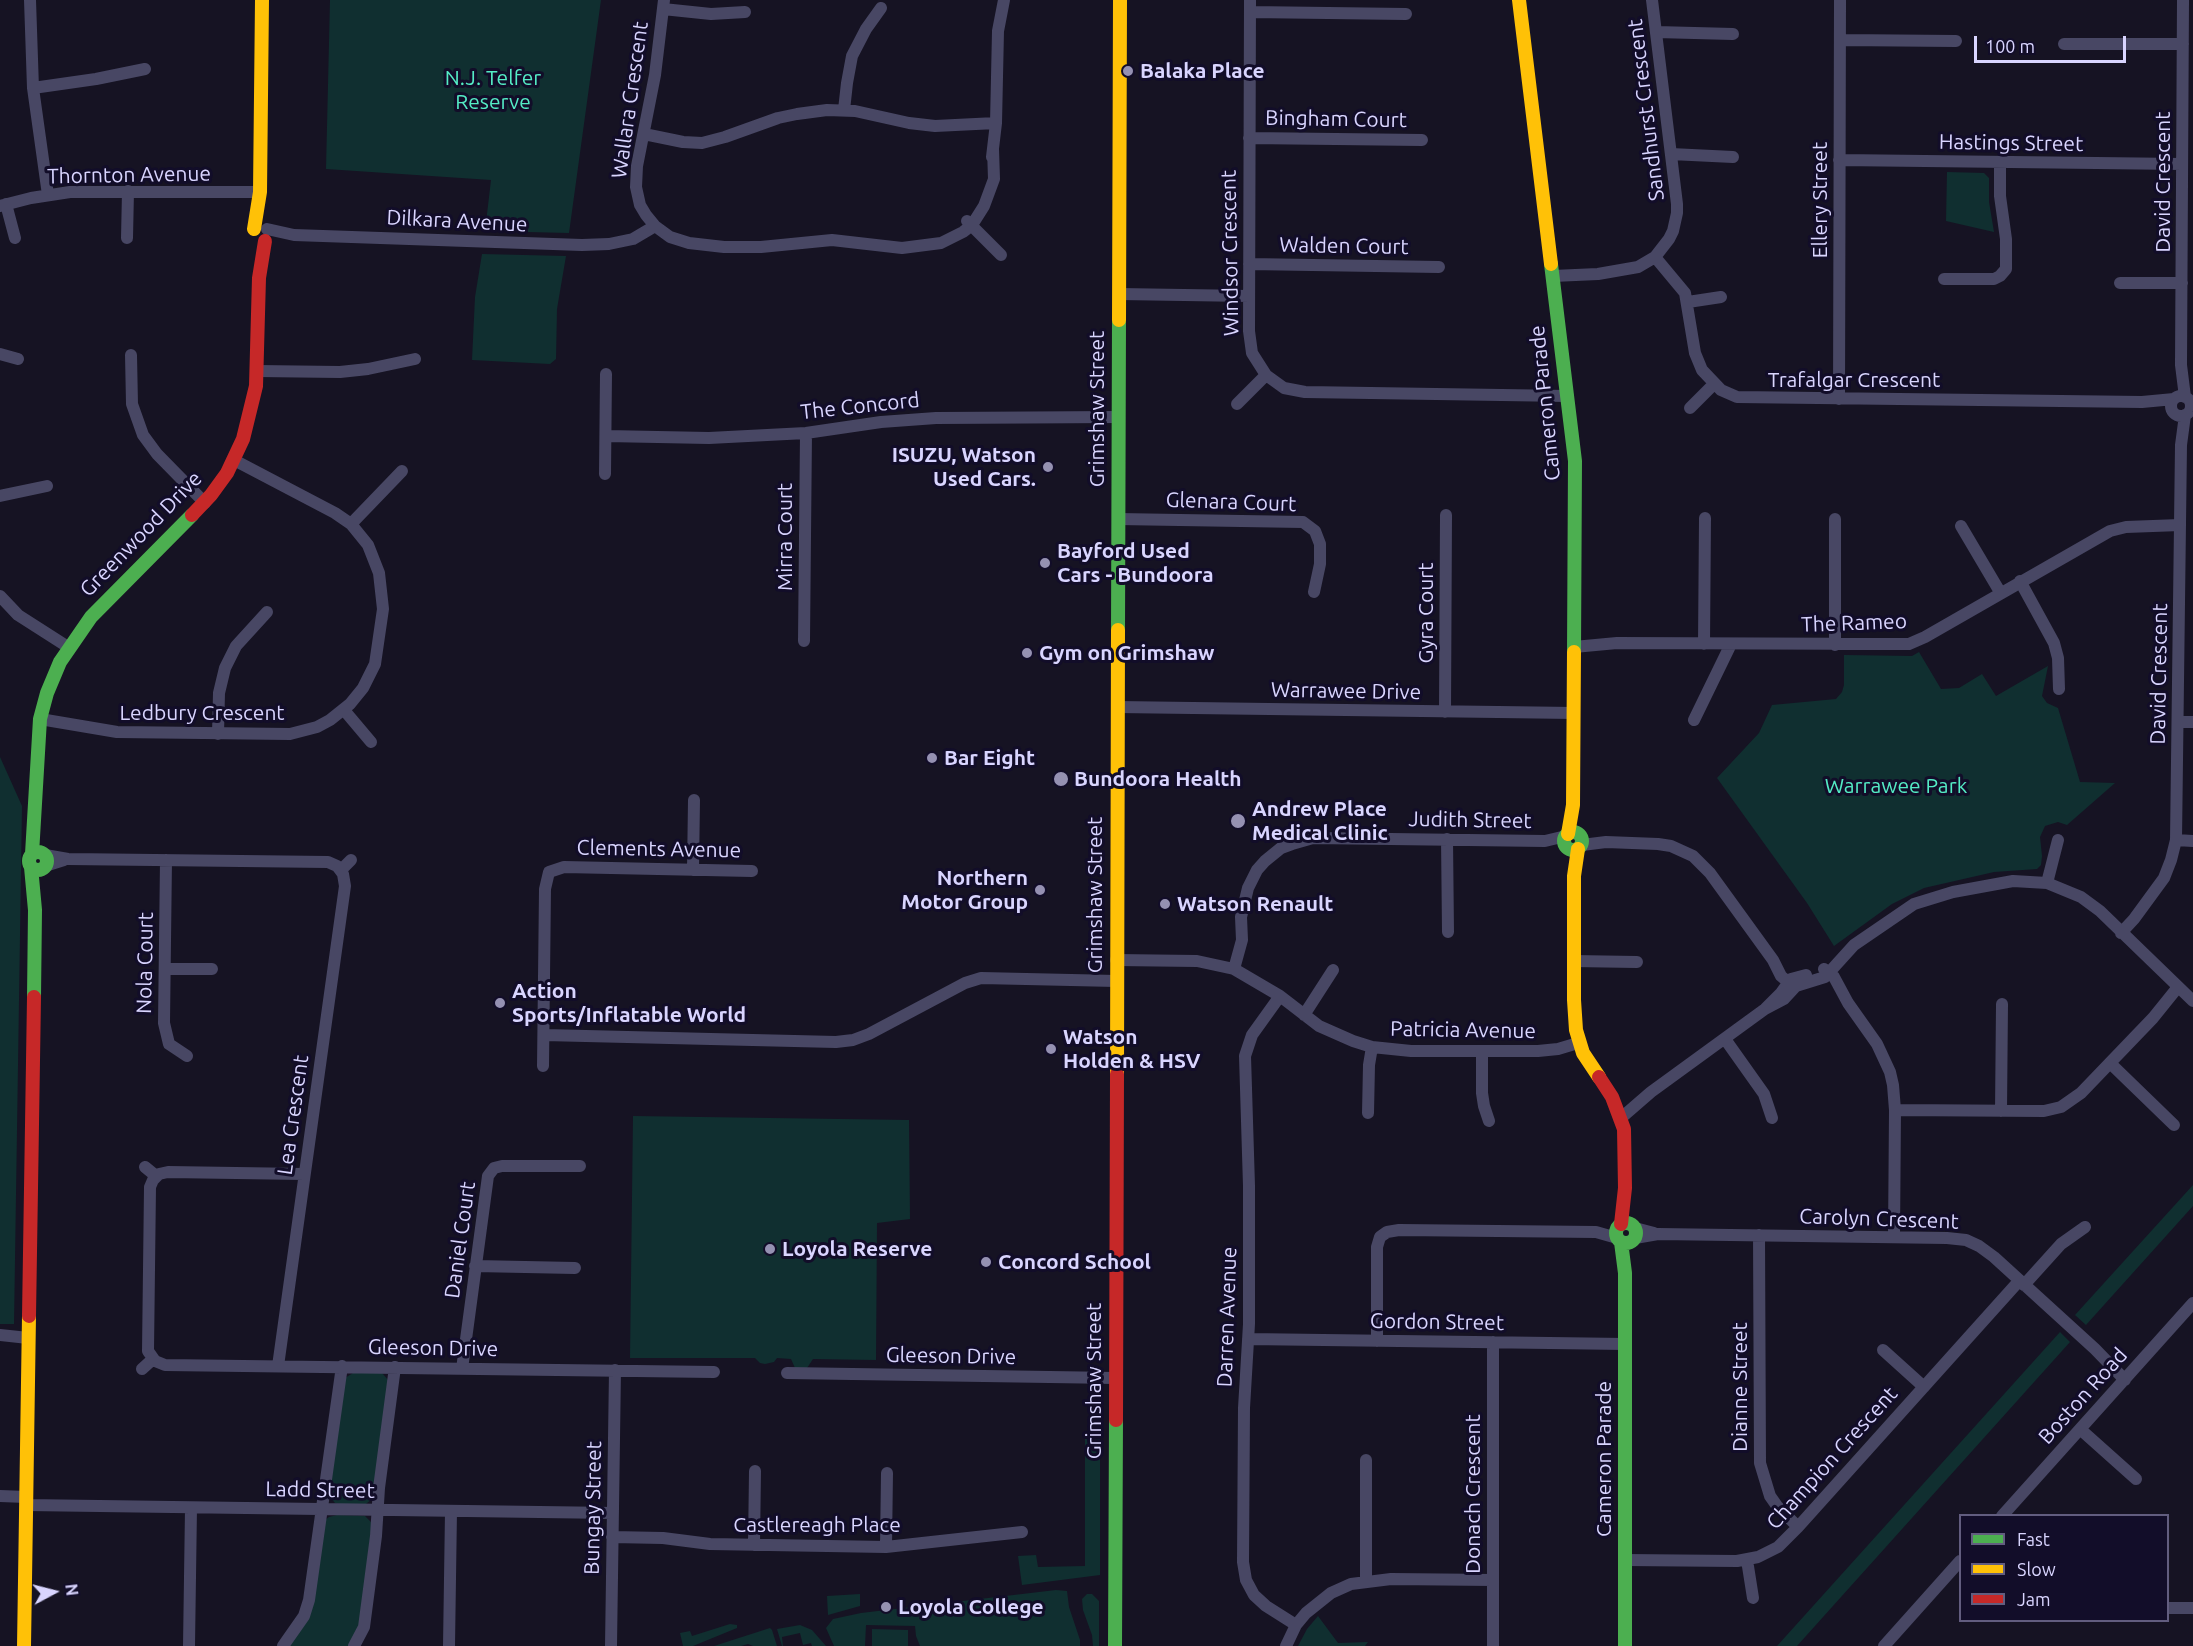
<!DOCTYPE html>
<style>
body{margin:0}
#map{position:relative;width:2193px;height:1646px;overflow:hidden;background:#161323;font-family:Ubuntu,sans-serif}
canvas{display:block}
.legend{position:absolute;left:1959px;top:1514px;width:210px;height:108px;box-sizing:border-box;background:#120d29;border:2px solid #625d7f;margin:0;padding:8px 10px;list-style:none;font-size:18px;color:#d9d5ff}
.legend li{display:flex;align-items:center;gap:12px;height:30px}
.legend b{width:30px;border:2px solid #625d7f}
.north{position:absolute;left:24px;top:1562px;width:60px;height:60px;-webkit-text-stroke:4px #120d29;paint-order:stroke;rotate:83deg;font-size:16px;font-weight:700;line-height:24px;text-align:center;color:#d9d5ff}
.north::after{content:'';display:block;margin:auto;width:21px;height:27px;background:#d9d5ff;clip-path:polygon(50% 0,100% 100%,50% 72%,0 100%)}
.scale{position:absolute;left:1974px;top:36px;width:152px;height:27px;box-sizing:border-box;border:3px solid #d9d5ff;border-top:0;padding-left:8px;font-size:18px;line-height:21px;white-space:nowrap;color:#d9d5ff;-webkit-text-stroke:4px #120d29;paint-order:stroke}
</style>
<div id="map">
<canvas width="2193" height="1646"></canvas>
<ul class="legend">
<li><b style="height:8px;background:#4caf50"></b>Fast</li>
<li><b style="height:8px;background:#ffc107"></b>Slow</li>
<li><b style="height:8px;background:#c62828"></b>Jam</li>
</ul>
<div class="north">N</div>
<div class="scale">100 m</div>
</div>
<script>
const c = document.querySelector('canvas').getContext('2d');
c.lineJoin = 'round';
function fillPath(path, color) {
  c.fillStyle = color;
  c.fill(path, 'evenodd');
}
function shape(rows) {
  const path = new Path2D();
  for (const r of rows) {
    if (r.length === 3) {
      path.moveTo(r[0] + r[2], r[1]);
      path.arc(r[0], r[1], r[2], 0, 2 * Math.PI);
      continue;
    }
    path.moveTo(r[0], r[1]);
    for (let i = 2; i < r.length; i += 2) path.lineTo(r[i], r[i + 1]);
  }
  return path;
}
function trace(path, color, width, dash) {
  c.strokeStyle = color;
  c.lineWidth = width;
  c.lineCap = dash ? 'butt' : 'round';
  c.setLineDash(dash || []);
  c.stroke(path);
}
function write(font, color, halo, rows, align = 'center') {
  c.font = font + ' Ubuntu,sans-serif';
  c.lineWidth = 6;
  c.setLineDash([]);
  c.textBaseline = 'middle';
  c.strokeStyle = halo;
  c.fillStyle = color;
  for (const [text, x, y, turn = 0] of rows) {
    c.save();
    c.translate(x, y);
    c.rotate((+turn || 0) * Math.PI / 180);
    c.textAlign = isNaN(turn) ? turn : align;
    if (halo) c.strokeText(text, 0, 0);
    c.fillText(text, 0, 0);
    c.restore();
  }
}
const green = shape([
 [330,0,601,0,569,233,485,231,491,180,326,169],
 [1947,172,1984,173,1989,178,1989,202,1994,232,1946,221],
 [482,254,566,256,557,309,556,359,550,364,472,360,475,297],
 [1919,652,1941,689,1959,688,1982,674,1996,696,2048,666,2042,696,2047,703,2058,708,2080,782,2115,783,2067,825,2058,822,2045,826,2040,837,2042,856,2041,865,2037,869,1994,872,1924,888,1892,904,1834,946,1807,903,1717,778,1759,733,1772,705,1836,699,1842,692,1844,685,1844,655,1912,656],
 [0,757,22,806,14,1324,0,1324],
 [633,1116,909,1120,910,1219,877,1223,876,1360,813,1359,807,1368,795,1368,791,1359,777,1358,774,1362,765,1364,760,1363,755,1358,630,1358],
 [2193,1185,2193,1206,2086,1325,2075,1315],
 [2060,1332,2070,1342,1797,1646,1777,1646],
 [353,1373,382,1373,389,1381,373,1498,366,1504,341,1504,335,1503,329,1496,345,1378],
 [1085,1439,1100,1439,1100,1575,1022,1585,1018,1556,1036,1555,1038,1567,1085,1566],
 [337,1515,365,1516,372,1523,361,1621,349,1646,288,1646,304,1623,325,1520,329,1517],
 [1056,1590,1067,1591,1069,1607,1080,1640,1080,1646,920,1646,916,1636,915,1626,866,1625,865,1646,834,1646,826,1628,833,1619,861,1613],
 [860,1594,860,1606,828,1615,827,1596],
 [1087,1594,1092,1594,1099,1601,1099,1646,1093,1646,1092,1635,1083,1610,1082,1599],
 [1318,1616,1338,1643,1368,1642,1365,1646,1298,1646,1307,1629],
 [730,1624,737,1625,737,1628,693,1646,683,1646,680,1633,690,1631,692,1636],
 [800,1625,812,1630,826,1646,812,1646,811,1643,803,1645,800,1633,782,1637,783,1646,782,1646,777,1629],
 [770,1628,772,1630,777,1646,753,1646,748,1644,741,1646,714,1646],
 [872,1629,908,1630,908,1646,872,1646]
]);
const street = shape([
 [30,0,33,88,48,195],
 [664,0,655,75,637,166,636,187,640,205,646,215,655,226,670,237,689,243,724,247,761,247,832,240,902,248,941,243,963,232,972,225,984,206,994,179,993,149],
 [1250,0,1249,331,1252,353,1266,375,1284,388,1305,392,1567,396],
 [2183,0,2181,365,2185,397],
 [663,9,711,14,745,12],
 [1250,12,1406,14],
 [1656,32,1733,34],
 [1840,40,1956,41],
 [2064,44,2183,44],
 [33,88,96,79,145,69],
 [844,110,847,83,852,56,866,29,881,8],
 [644,134,683,142,702,143,725,137,778,118,797,114,827,110,855,111,909,123,935,126,996,123],
 [1249,138,1422,140],
 [1671,154,1733,157],
 [992,157,996,123,998,31,1004,0],
 [1839,160,2182,164],
 [6,204,15,238],
 [0,206,31,198,70,192,260,192],
 [967,221,1001,255],
 [267,229,294,235,582,245,609,244,633,239,655,226],
 [127,238,128,191],
 [1655,257,1685,293,1695,353,1702,370,1721,390,1737,397,2142,402,2174,399],
 [1249,264,1439,267],
 [1553,276,1598,274,1638,267,1655,257,1669,239,1673,231,1677,213,1677,204,1652,0],
 [1944,279,1994,279,2000,276,2006,269,2006,239,2000,196,2000,162],
 [2120,283,2182,283],
 [1119,294,1249,296],
 [1688,302,1721,297],
 [0,354,18,359],
 [131,355,132,404,143,435,157,454,205,503],
 [257,371,340,372,368,369,415,359],
 [2181,406,10],
 [1839,399,1840,0],
 [1237,404,1266,375],
 [1690,408,1714,384],
 [606,436,709,438,806,433,881,422,936,418,1118,417],
 [605,474,606,374],
 [0,496,47,486],
 [1118,519,1303,522,1315,531,1320,544,1320,564,1314,592],
 [351,524,402,471],
 [1961,526,2000,592],
 [2020,581,2054,643,2058,658,2059,689],
 [0,596,18,615,68,647],
 [804,641,806,433],
 [1704,644,1705,518],
 [1835,645,1835,519],
 [1574,647,1617,643,1909,644,1925,637,2110,531,2126,527,2180,525],
 [1117,707,1574,713],
 [344,710,371,742],
 [1445,712,1446,515],
 [40,719,117,732,290,734,317,727,330,720,350,704,363,688,375,664,383,609,379,573,368,545,351,524,335,513,234,460],
 [1694,720,1731,644],
 [2178,722,2193,722],
 [218,734,219,693,225,668,236,646,267,612],
 [1447,839,1448,932],
 [2176,840,2193,841],
 [1582,845,1606,842,1658,844,1671,846,1693,856,1710,873,1773,960,1781,976,1794,987],
 [45,855,68,859,328,862,337,866,343,874,345,886,278,1366],
 [166,860,164,1023,169,1044,187,1056],
 [45,866,64,860],
 [341,870,351,860],
 [693,870,694,800],
 [2047,883,2058,840],
 [2121,933,2134,919,2164,878,2171,860,2176,840,2181,445,2185,415],
 [1116,960,1197,961,1234,969,1280,996,1319,1026,1353,1041,1372,1047,1411,1051,1538,1051,1558,1049,1578,1043],
 [1573,961,1637,962],
 [165,969,212,969],
 [1234,969,1242,940,1241,917,1248,888,1257,870,1265,861,1281,848,1292,844,1313,838,1545,841,1566,836],
 [1824,969,1834,977,1848,1003,1877,1044,1890,1072,1893,1085,1895,1110,1894,1237],
 [1280,996,1252,1035,1245,1056,1249,1186,1249,1324,1244,1408,1243,1562,1246,1580,1254,1595,1266,1606,1296,1625],
 [1765,1009,1784,999,1796,986,1825,977,1854,945,1914,904,1953,892,2013,881,2047,883,2081,897,2100,911,2193,1001],
 [1304,1015,1333,970],
 [544,1035,836,1042,853,1040,869,1034,965,983,981,978,1116,981],
 [1725,1039,1764,1094,1772,1118],
 [1482,1052,1482,1093,1484,1106,1489,1121],
 [2110,1063,2174,1125],
 [543,1066,545,889,549,872,564,867,752,871],
 [1895,1110,2044,1111,2061,1107,2081,1093,2153,1018,2178,987],
 [2001,1111,2002,1004],
 [1368,1113,1369,1065,1372,1047],
 [1621,1118,1651,1092,1765,1009,1781,993,1791,979,1806,975],
 [145,1167,156,1176],
 [304,1174,168,1172,159,1174,153,1180,150,1187,148,1351,155,1361,165,1365,714,1372],
 [1635,1228,1654,1233],
 [1759,1235,1760,1463,1770,1496,1777,1506,1798,1527],
 [1635,1238,1658,1234,1947,1238,1966,1240,1979,1246,1994,1257,2095,1349,2125,1380],
 [475,1266,575,1268],
 [2024,1285,2061,1244,2085,1227],
 [0,1335,28,1338],
 [1248,1339,1625,1344],
 [1377,1341,1377,1247,1380,1237,1387,1232,1399,1230,1596,1232,1617,1238],
 [1883,1350,1924,1387],
 [142,1369,153,1359],
 [462,1369,488,1176,494,1168,502,1166,580,1166],
 [787,1373,1115,1378],
 [2080,1429,2136,1479],
 [0,1496,26,1497],
 [26,1505,613,1513],
 [2002,1516,2193,1303],
 [612,1537,663,1538,710,1544,886,1547,1022,1532],
 [754,1545,755,1471],
 [886,1547,887,1473],
 [1625,1560,1737,1561,1758,1557,1778,1547,1798,1527,2019,1281],
 [1747,1560,1753,1598],
 [1366,1581,1366,1460],
 [2168,1608,2193,1608],
 [189,1646,191,1508],
 [283,1646,304,1616,309,1600,342,1366],
 [354,1646,364,1627,376,1536,379,1488,395,1367],
 [449,1646,451,1511],
 [611,1646,615,1370],
 [1286,1646,1296,1625,1306,1613,1331,1593,1351,1584,1391,1579,1493,1580],
 [1493,1646,1493,1342],
 [1884,1646,1960,1561]
]);
const fast = shape([
 [1551,264,1575,461,1574,652],
 [1118,630,1119,320],
 [1573,841,9],
 [38,861,9],
 [32,854,40,719,47,693,60,662,91,617,192,515],
 [31,867,35,910,34,997],
 [1626,1233,10],
 [1621,1242,1625,1273,1625,1646],
 [1115,1646,1116,1420]
]);
const slow = shape([
 [1519,0,1551,264],
 [254,229,260,192,262,0],
 [1119,320,1120,0],
 [1568,834,1573,805,1574,652],
 [1578,849,1574,876,1574,1000,1576,1030,1583,1053,1599,1077],
 [1117,1074,1118,630],
 [24,1646,29,1316]
]);
const jam = shape([
 [192,515,211,495,227,473,243,439,256,386,259,278,265,241],
 [1599,1077,1612,1097,1624,1129,1625,1188,1621,1224],
 [29,1316,34,997],
 [1116,1420,1117,1074]
]);
const markers = [
 [1128,71,6,"#9591b2"],
 [1048,467,6,"#9591b2"],
 [1045,563,6,"#9591b2"],
 [1027,653,6,"#9591b2"],
 [932,758,6,"#9591b2"],
 [1061,779,8,"#9591b2"],
 [1238,821,8,"#9591b2"],
 [1040,890,6,"#9591b2"],
 [1165,904,6,"#9591b2"],
 [500,1003,6,"#9591b2"],
 [1051,1049,6,"#9591b2"],
 [770,1249,6,"#9591b2"],
 [986,1262,6,"#9591b2"],
 [886,1607,6,"#9591b2"]
];
const poiNames = [
 ["Balaka Place",1140,71],
 ["ISUZU, Watson",1036,455,"right"],
 ["Used Cars.",1036,479,"right"],
 ["Bayford Used",1057,551],
 ["Cars - Bundoora",1057,575],
 ["Gym on Grimshaw",1039,653],
 ["Bar Eight",944,758],
 ["Bundoora Health",1074,779],
 ["Andrew Place",1252,809],
 ["Medical Clinic",1252,833],
 ["Northern",1028,878,"right"],
 ["Motor Group",1028,902,"right"],
 ["Watson Renault",1177,904],
 ["Action",512,991],
 ["Sports/Inflatable World",512,1015],
 ["Watson",1063,1037],
 ["Holden & HSV",1063,1061],
 ["Loyola Reserve",782,1249],
 ["Concord School",998,1262],
 ["Loyola College",898,1607]
];
const parkNames = [
 ["N.J. Telfer",493,78],
 ["Reserve",493,102],
 ["Warrawee Park",1896,786]
];
const streetNames = [
 ["Wallara Crescent",630,100,-82],
 ["Sandhurst Crescent",1646,110,-97],
 ["Bingham Court",1336,119,1],
 ["Hastings Street",2011,143,1],
 ["Thornton Avenue",129,175,-1],
 ["David Crescent",2163,182,-90],
 ["Ellery Street",1820,200,-90],
 ["Dilkara Avenue",457,221,3],
 ["Walden Court",1344,246,1],
 ["Windsor Crescent",1230,253,-91],
 ["Trafalgar Crescent",1854,380],
 ["Cameron Parade",1545,403,-96],
 ["The Concord",860,406,-6],
 ["Grimshaw Street",1097,409,-90],
 ["Glenara Court",1231,502,2],
 ["Greenwood Drive",141,534,-46],
 ["Mirra Court",785,537,-90],
 ["Gyra Court",1426,613,-90],
 ["The Rameo",1854,623,-2],
 ["David Crescent",2159,674,-89],
 ["Warrawee Drive",1346,691,1],
 ["Ledbury Crescent",202,713],
 ["Judith Street",1470,820,1],
 ["Clements Avenue",659,849,1],
 ["Grimshaw Street",1095,895,-90],
 ["Nola Court",145,963,-89],
 ["Patricia Avenue",1463,1030,1],
 ["Lea Crescent",293,1115,-82],
 ["Carolyn Crescent",1879,1219,2],
 ["Daniel Court",460,1240,-82],
 ["Darren Avenue",1227,1317,-88],
 ["Gordon Street",1437,1322,1],
 ["Gleeson Drive",433,1348,1],
 ["Gleeson Drive",951,1356,1],
 ["Grimshaw Street",1094,1381,-90],
 ["Dianne Street",1740,1387,-90],
 ["Boston Road",2083,1396,-48],
 ["Champion Crescent",1832,1458,-48],
 ["Cameron Parade",1604,1459,-90],
 ["Ladd Street",320,1490,1],
 ["Donach Crescent",1473,1494,-90],
 ["Bungay Street",593,1508,-89],
 ["Castlereagh Place",817,1525]
];
fillPath(green, '#102f30');
trace(street, '#484764', 12);
trace(fast, '#4caf50', 14);
trace(slow, '#ffc107', 14);
trace(jam, '#c62828', 14);
for (const [x, y, r, color] of markers) {
  const dot = new Path2D();
  dot.arc(x, y, r, 0, 2 * Math.PI);
  c.fillStyle = color;
  c.fill(dot);
  trace(dot, '#120d29', 2);
}
write('bold 21px', '#d9d5ff', '#120d29', poiNames, 'left');
write('21px', '#54ecc5', '#120d29', parkNames);
write('21px', '#d9d5ff', '#120d29', streetNames);
</script>
